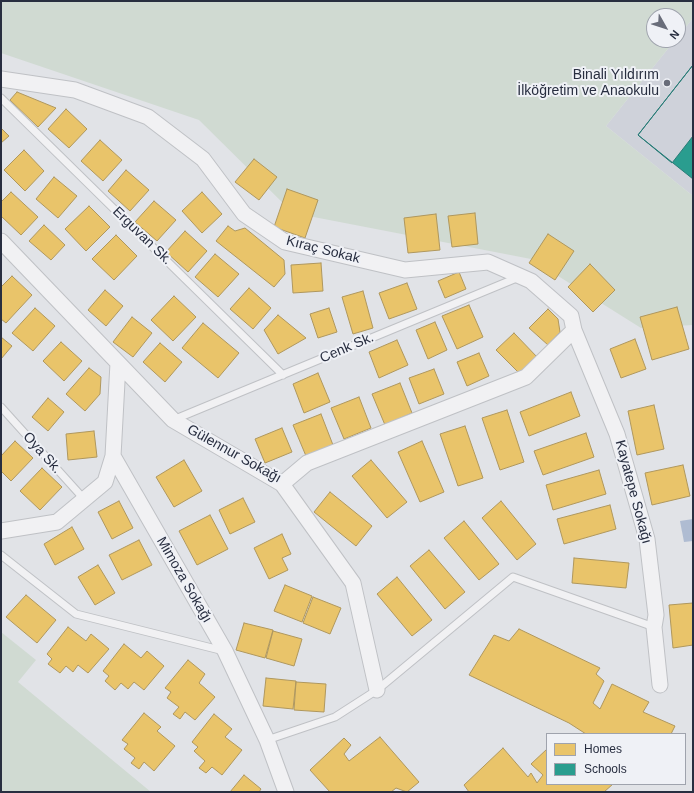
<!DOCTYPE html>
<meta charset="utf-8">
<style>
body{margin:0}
#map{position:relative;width:694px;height:793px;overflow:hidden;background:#e1e3e7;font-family:Helvetica,sans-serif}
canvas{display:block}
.frame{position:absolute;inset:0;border:2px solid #282e40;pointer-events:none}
.legend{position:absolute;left:546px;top:733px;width:140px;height:52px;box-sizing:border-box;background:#eff1f6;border:1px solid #9fa3ad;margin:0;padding:5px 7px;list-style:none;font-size:12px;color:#282e40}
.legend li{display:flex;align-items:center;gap:8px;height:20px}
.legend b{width:20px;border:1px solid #9fa3ad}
.north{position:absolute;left:646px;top:8px;width:40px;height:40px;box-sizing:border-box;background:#eff1f6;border:1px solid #9fa3ad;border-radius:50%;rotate:129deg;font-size:11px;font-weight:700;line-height:16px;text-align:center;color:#282e40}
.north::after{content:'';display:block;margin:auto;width:14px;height:18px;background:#696d7a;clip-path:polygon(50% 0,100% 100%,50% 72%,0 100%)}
</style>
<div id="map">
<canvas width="694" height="793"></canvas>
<div class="frame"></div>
<ul class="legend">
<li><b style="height:11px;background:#e9c46a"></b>Homes</li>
<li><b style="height:11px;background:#2a9d8f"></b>Schools</li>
</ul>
<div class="north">N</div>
</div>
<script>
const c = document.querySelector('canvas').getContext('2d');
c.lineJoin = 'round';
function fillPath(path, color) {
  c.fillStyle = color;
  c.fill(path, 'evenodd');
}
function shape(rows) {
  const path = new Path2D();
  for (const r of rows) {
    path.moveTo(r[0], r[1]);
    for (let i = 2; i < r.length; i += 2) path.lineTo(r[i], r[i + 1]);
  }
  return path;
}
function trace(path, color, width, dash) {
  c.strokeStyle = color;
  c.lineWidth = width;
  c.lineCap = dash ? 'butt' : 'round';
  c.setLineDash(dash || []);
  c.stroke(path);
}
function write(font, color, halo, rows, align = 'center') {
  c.font = font + ' Helvetica,sans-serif';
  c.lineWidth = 4;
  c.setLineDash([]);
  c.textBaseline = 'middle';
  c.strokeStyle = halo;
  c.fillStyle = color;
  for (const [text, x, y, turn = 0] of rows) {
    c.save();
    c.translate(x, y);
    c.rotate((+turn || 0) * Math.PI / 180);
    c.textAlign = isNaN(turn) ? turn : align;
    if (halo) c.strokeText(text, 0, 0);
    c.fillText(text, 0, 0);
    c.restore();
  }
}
const built = shape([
 [693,18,693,196,606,126,675,40,678,40,678,37]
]);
const green = shape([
 [1,1,693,1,693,18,678,37,678,16,654,16,654,40,675,40,606,126,693,196,693,325,641,328,531,259,293,213,199,120,1,53],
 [1,632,36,660,18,682,151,792,1,792]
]);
const water = shape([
 [693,519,693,541,684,542,680,521]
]);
const homes = shape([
 [17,92,56,108,38,127,10,100,17,92],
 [66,109,87,129,69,148,48,129,66,109],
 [1,128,9,136,1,143,1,128],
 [100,140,122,160,103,181,81,161,100,140],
 [24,150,44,171,25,191,4,170,24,150],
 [254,159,277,177,259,200,235,182,254,159],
 [126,170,149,190,130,211,108,191,126,170],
 [54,177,77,196,58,218,36,199,54,177],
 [287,189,318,200,305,238,274,227,287,189],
 [11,192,38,217,21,235,1,216,1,202,11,192],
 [202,192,222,214,202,233,182,211,202,192],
 [154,201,176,220,157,241,135,222,154,201],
 [89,206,110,227,86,251,65,229,89,206],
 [475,213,478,244,452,247,448,216,475,213],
 [436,214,440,250,408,253,404,218,436,214],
 [44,225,65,245,51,260,29,241,44,225],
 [228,226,235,231,245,228,284,260,285,274,274,287,216,241,228,226],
 [185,231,207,251,188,272,166,252,185,231],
 [548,234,574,251,555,280,529,263,548,234],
 [116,235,137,256,114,280,92,259,116,235],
 [215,254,239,274,218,297,195,277,215,254],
 [321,263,323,291,293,293,291,265,321,263],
 [590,264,615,290,593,312,568,287,590,264],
 [459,272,466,289,445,298,438,281,459,272],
 [12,276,32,295,6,323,1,319,1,287,12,276],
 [407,283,417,309,389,319,379,293,407,283],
 [249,288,271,308,253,329,230,309,249,288],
 [105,290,123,306,106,326,88,310,105,290],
 [363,291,373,328,353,334,342,297,363,291],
 [174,296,196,317,173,341,151,320,174,296],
 [469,305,483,337,457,349,442,316,469,305],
 [677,307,689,349,652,360,640,317,677,307],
 [35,308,55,326,33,351,12,333,35,308],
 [329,308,337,332,318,338,310,314,329,308],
 [548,309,558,319,560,332,548,345,529,328,548,309],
 [278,315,306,338,278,354,264,330,278,315],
 [132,317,152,333,133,357,113,342,132,317],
 [435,322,447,350,428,359,416,330,435,322],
 [203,323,239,353,218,378,182,348,203,323],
 [514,333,538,358,521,375,496,350,514,333],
 [1,337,12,346,1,359,1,337],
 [635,339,646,369,621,378,610,349,635,339],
 [397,340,408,365,379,378,369,352,397,340],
 [61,342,82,361,64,381,43,361,61,342],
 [160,343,182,362,165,382,143,362,160,343],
 [479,353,489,376,467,386,457,362,479,353],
 [89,368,101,377,100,394,85,411,66,394,89,368],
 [434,369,444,394,419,404,409,378,434,369],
 [318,373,330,402,304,413,293,384,318,373],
 [400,383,412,413,385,425,372,394,400,383],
 [571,392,580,416,529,436,520,412,571,392],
 [359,397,371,428,344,439,331,408,359,397],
 [48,398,64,412,48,431,32,417,48,398],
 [654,405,664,449,637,455,628,411,654,405],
 [507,410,524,462,500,470,482,418,507,410],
 [321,414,333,445,306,456,293,425,321,414],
 [465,426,483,478,458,486,440,434,465,426],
 [282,428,292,452,265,463,255,439,282,428],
 [94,431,97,457,68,460,66,434,94,431],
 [586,433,594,457,543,475,534,451,586,433],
 [15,441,33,458,11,481,1,471,1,456,15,441],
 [422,441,444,492,420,502,398,452,422,441],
 [184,460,202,491,174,507,156,477,184,460],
 [371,460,407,502,387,518,352,476,371,460],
 [683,465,690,496,652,505,645,473,683,465],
 [42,468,62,487,40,510,20,491,42,468],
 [599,470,606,494,553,510,546,485,599,470],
 [330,492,372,526,356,546,314,512,330,492],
 [243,498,255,522,230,534,219,510,243,498],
 [119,501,133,528,112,539,98,512,119,501],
 [501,501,536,544,517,560,482,518,501,501],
 [610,505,616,529,564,544,557,519,610,505],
 [210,515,228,549,197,565,179,531,210,515],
 [464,521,499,564,479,580,444,538,464,521],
 [72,527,84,549,55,565,44,544,72,527],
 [282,534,291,554,282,558,288,570,269,579,254,548,282,534],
 [139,540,152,565,122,580,109,555,139,540],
 [429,550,465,592,445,609,410,566,429,550],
 [574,558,629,563,626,588,572,583,574,558],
 [98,565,115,593,95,605,78,577,98,565],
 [397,577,432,620,412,636,377,594,397,577],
 [285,585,312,596,302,622,274,611,285,585],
 [26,595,56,620,37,643,6,617,26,595],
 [313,597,341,608,330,634,303,623,313,597],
 [693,603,693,645,673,648,669,605,693,603],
 [244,623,273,630,265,658,236,650,244,623],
 [68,627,86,641,91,634,109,649,88,673,78,665,73,672,66,666,60,673,48,664,52,659,47,654,68,627],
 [519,629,600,668,596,674,604,681,593,703,600,709,612,684,649,702,643,712,675,726,671,734,586,734,569,723,469,675,494,635,509,641,519,629],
 [273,631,302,639,294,666,266,658,273,631],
 [124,644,141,658,147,651,164,666,144,690,134,682,128,689,121,683,115,690,105,681,109,676,103,671,124,644],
 [188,660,205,674,199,683,215,697,195,720,185,712,180,719,173,714,179,707,167,698,171,692,165,688,188,660],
 [266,678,296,681,293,709,263,706,266,678],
 [296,682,326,684,324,712,294,710,296,682],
 [144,713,161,727,157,731,175,746,154,771,144,762,139,769,131,763,135,758,124,749,128,744,122,740,144,713],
 [214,714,232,729,225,737,242,750,222,775,212,767,206,773,199,768,205,761,194,751,198,747,192,742,214,714],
 [380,737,419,782,407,792,396,788,391,792,330,792,310,770,344,738,351,745,344,754,349,761,380,737],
 [503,748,528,777,531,773,537,783,543,775,531,764,547,749,547,784,613,784,604,792,469,792,464,785,503,748],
 [244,775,261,789,259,792,230,792,244,775]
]);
const schools = shape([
 [693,65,693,179,638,135,693,65],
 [693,65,693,136,672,163,638,135,693,65]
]);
const service = shape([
 [1,98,283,375],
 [1,407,84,499],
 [173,420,519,277],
 [1,555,76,614,224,651],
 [267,740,335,717,377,690,513,577,654,627]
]);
const minor = shape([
 [1,79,75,90,148,117,203,159,244,214,285,242,405,270,488,262,531,281,571,316,574,330,617,434,647,539,656,615,654,627,660,685],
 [1,241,173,420,282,484,307,463,526,377,574,330],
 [118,363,113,456,225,651,267,740,286,792],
 [282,484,353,583,377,690],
 [1,531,57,522,105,482,113,456]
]);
const markers = [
 [667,83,4,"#696d7a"]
];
const poiNames = [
 ["Binali Yıldırım",659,75],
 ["İlköğretim ve Anaokulu",659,91]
];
const streetNames = [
 ["Erguvan Sk.",142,236,44],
 ["Kıraç Sokak",323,250,14],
 ["Cenk Sk.",347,348,-23],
 ["Oya Sk.",42,453,48],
 ["Gülennur Sokağı",234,454,29],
 ["Kayatepe Sokağı",633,492,75],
 ["Mimoza Sokağı",184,580,60]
];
fillPath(built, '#cfd2da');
fillPath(green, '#d0dad2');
fillPath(water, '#afbcd2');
fillPath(homes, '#e9c46a');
trace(homes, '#af975d', 1);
fillPath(schools, '#2a9d8f');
trace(schools, '#297c77', 1);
trace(service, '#bfc1c5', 9);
trace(minor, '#bfc1c5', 17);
trace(service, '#f1f1f3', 7);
trace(minor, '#f1f1f3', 15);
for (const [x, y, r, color] of markers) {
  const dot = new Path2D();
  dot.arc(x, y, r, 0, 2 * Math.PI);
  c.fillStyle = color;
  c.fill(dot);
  trace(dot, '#eff1f6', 1.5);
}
write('14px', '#282e40', '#eff1f6', poiNames, 'right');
write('14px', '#282e40', '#eff1f6', streetNames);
</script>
